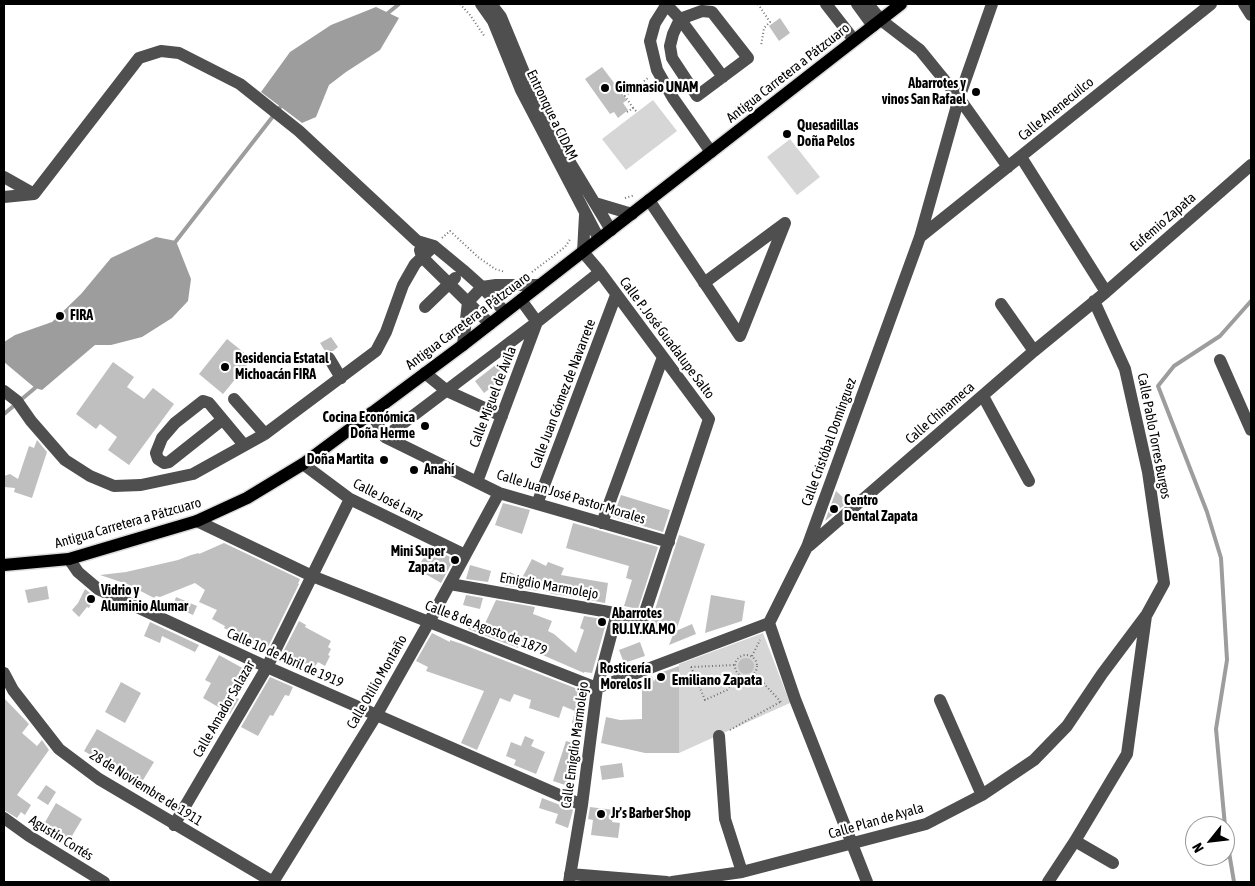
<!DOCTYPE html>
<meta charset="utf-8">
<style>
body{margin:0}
#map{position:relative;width:1255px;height:886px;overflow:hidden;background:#fff;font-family:"Asap Condensed",sans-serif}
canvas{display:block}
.frame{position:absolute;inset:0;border:5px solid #000;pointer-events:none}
.north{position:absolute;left:1185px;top:816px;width:50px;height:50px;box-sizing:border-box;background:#fff;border:1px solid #999;border-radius:50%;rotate:241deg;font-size:14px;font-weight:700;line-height:20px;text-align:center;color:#000}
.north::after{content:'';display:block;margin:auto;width:18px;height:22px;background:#000;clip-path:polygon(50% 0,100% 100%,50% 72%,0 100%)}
</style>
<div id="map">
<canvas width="1255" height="886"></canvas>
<div class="frame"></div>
<div class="north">N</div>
</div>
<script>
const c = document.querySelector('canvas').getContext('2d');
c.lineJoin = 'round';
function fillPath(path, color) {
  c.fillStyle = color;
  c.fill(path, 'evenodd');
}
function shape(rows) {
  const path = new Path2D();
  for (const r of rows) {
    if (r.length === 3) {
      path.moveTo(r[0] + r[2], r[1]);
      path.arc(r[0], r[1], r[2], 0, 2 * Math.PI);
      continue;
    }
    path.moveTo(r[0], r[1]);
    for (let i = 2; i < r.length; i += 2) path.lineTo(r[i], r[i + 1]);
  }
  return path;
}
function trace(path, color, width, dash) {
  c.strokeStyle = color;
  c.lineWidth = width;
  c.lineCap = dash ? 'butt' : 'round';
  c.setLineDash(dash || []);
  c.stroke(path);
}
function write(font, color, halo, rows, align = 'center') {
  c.font = font + ' "Asap Condensed",sans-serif';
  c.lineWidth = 4.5;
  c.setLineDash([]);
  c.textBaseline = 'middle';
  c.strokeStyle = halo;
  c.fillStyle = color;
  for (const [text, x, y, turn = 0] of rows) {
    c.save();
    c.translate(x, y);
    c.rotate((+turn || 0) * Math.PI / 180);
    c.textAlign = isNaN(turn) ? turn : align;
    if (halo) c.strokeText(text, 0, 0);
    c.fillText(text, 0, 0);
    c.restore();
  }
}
const green = shape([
 [653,100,677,131,626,170,602,139],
 [790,139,820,177,797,195,767,157],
 [763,633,790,703,679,753,679,664]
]);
const water = shape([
 [376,7,399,18,380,50,346,72,329,85,316,117,302,123,261,92,290,52,331,25],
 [156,237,176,241,191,279,188,301,172,318,142,337,111,345,95,345,42,390,35,388,4,362,4,342,15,335,52,322,81,294,111,258]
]);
const stream = shape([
 [388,13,399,4],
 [176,241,281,106],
 [4,414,35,388],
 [1225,826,1216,729,1227,660,1221,558,1207,512,1158,386,1174,366,1220,336,1251,301],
 [1225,828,1234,882]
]);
const building = shape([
 [780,18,790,33,779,41,769,26],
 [602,67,627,100,623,103,628,110,618,118,614,112,610,114,585,79],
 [331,337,338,347,333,351,325,351,320,343],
 [227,339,252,359,223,394,199,374],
 [113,362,134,377,127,387,144,399,153,388,174,404,129,465,108,450,117,437,100,424,96,429,76,414],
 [498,363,507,375,484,393,475,381],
 [37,440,47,452,32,498,14,492,15,488,4,487,4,476,10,474,18,479,29,446,34,448],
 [836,491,848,502,825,521],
 [621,495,670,510,663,532,613,517],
 [503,503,530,510,522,534,495,525],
 [573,523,658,547,638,609,624,606,632,580,626,578,629,566,566,548],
 [679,535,705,544,676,631,692,624,696,634,669,645,673,635,649,628],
 [224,543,300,579,298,584,299,584,267,649,224,628,225,626,212,619,217,610,199,602,205,590,195,583,160,597,156,596,154,598,127,584,100,575,126,572,178,560,191,555,199,553,199,554],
 [430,547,454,559,441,583,417,569],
 [532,559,546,566,548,562,564,568,561,575,608,583,605,603,589,600,590,599,552,594,539,588,538,591,503,585,510,572,522,578],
 [470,565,491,571,488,582,466,579],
 [47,586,49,599,28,603,25,590],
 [85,589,95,597,89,608,87,607,79,617,72,610,78,603],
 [466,595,483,598,480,609,463,605],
 [711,595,745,601,742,621,705,633],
 [176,597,197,606,193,615,173,606],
 [496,600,535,607,533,614,552,621,548,631,554,634,576,653,584,630,580,628,584,616,607,620,592,673,584,672,584,673,538,653,541,649,521,641,518,648,468,629,468,627,481,632],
 [299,621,306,625,305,627,331,641,328,647,331,649,328,655,330,656,325,666,318,662,313,669,282,654],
 [150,622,199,645,195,652,162,636,160,643,144,636],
 [432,633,450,642,450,640,462,644,588,693,586,707,581,726,572,723,575,711,563,706,559,718,529,708,531,700,514,694,510,702,500,698,477,750,461,743,484,691,426,671,428,667,416,661],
 [640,642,645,656,624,663,619,650],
 [219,655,246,670,232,696,239,699,230,714,203,698,211,683,205,680],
 [746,666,8],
 [679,666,679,753,645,753,601,743,606,717,620,720,642,719,642,680,652,676,654,682,657,674],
 [270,677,293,687,289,696,285,695,273,716,270,715,258,736,241,727],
 [121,682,141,693,125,723,105,712],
 [4,698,29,724,22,733,37,746,42,740,49,750,17,795,31,805,25,815,21,812,17,818,4,810],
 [97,729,154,762,140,785,84,751],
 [525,736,534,740,531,746,545,752,536,774,514,765,516,760,506,756,511,742,521,746],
 [566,741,577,744,570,766,576,768,571,787,553,781],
 [622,763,624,777,602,780,600,766],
 [46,785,56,792,48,805,37,798],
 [542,798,573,810,568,828,555,823,558,814,539,808],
 [56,803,82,819,69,841,44,824],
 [590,807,614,810,612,822,620,823,618,838,591,835,593,820,588,819]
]);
const path = shape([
 [460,4,470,15,485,37],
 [758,4,770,22,764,28,761,46],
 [633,108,625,96,648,78],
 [627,112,633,108,637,112],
 [625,198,635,195],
 [442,238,450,231,478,257,495,269,505,272],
 [532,272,565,247,571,238],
 [746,666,11],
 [752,656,760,640],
 [691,667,705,700,727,690,739,674],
 [691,667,735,665],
 [754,673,781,702],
 [730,730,780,702]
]);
const minor = shape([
 [481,4,493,21,521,90,599,239],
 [491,4,501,17,530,87,571,164,611,230],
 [666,4,680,19,723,77],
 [667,4,655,23,650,41,657,70,673,98,711,152],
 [826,4,854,40],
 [857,4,873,26],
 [868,4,881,20,920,50,959,98,1008,167],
 [1244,4,1251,15],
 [702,11,712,12,748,58,697,96,672,58,670,46,673,34,680,19,702,11],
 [1021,157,1106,292],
 [4,177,34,194],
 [4,197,34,194,139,58,161,51,179,53,240,84,299,131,417,241,434,246,463,270,482,287,505,312],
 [649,200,740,336],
 [595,203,632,214],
 [920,237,1211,4],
 [420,250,422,257,490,324],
 [704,283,785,223],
 [1001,304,1034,351],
 [425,307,455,278],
 [740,336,785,223],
 [463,345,468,302,482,287,496,285,540,285],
 [329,358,341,378],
 [1220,360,1251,430],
 [425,373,447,391,502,416],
 [4,391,17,401,31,421,65,460,90,476,114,486,141,485,193,474,265,434,376,351,386,332,403,285,415,264,434,246],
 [983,396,1029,481],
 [234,399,265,434],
 [371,413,385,437],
 [222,420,169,462,164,463,158,459,156,453,162,438,175,423,203,401,209,403,244,445],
 [385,437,499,493,669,542],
 [385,437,537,322,600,272],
 [303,464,350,499,465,555],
 [477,482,537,322,521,300],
 [537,504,616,295],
 [197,521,312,576,597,688,769,623],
 [602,523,663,357],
 [809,546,1034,351,1106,292,1251,165],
 [69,559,78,572,98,589,267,667,582,805],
 [450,584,643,618,709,419,600,272,583,252,585,215],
 [4,673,13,690,59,749,99,779,273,882,377,714,429,622,499,493],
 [940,700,982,795],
 [719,736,725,819,742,872],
 [4,818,29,836,104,882],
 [174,825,267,667,350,499],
 [1075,841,1113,863],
 [570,874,667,882],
 [569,882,582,805,597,688,617,613],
 [672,882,742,872,926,824,982,795,1034,760,1067,726,1102,674,1147,614,1164,583,1148,472,1125,369,1094,301],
 [867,882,795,699,769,623,807,547,920,237,959,98,992,4],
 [1048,882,1075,841,1127,754,1146,616]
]);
const major = shape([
 [4,565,69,559,197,521,247,498,303,464,463,345,901,4]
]);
const markers = [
 [605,88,5,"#000"],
 [976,92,5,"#000"],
 [787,134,5,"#000"],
 [60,316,5,"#000"],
 [225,367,5,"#000"],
 [425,426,5,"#000"],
 [384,460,5,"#000"],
 [414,470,5,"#000"],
 [834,509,5,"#000"],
 [455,560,5,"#000"],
 [91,599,5,"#000"],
 [602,622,5,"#000"],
 [661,677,5,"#000"],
 [601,814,5,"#000"]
];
const streetNames = [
 ["Antigua Carretera a Pátzcuaro",788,73,-38],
 ["Calle Anenecuilco",1056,109,-39],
 ["Entronque a CIDAM",552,115,64],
 ["Eufemio Zapata",1163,222,-41],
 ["Antigua Carretera a Pátzcuaro",468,321,-37],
 ["Calle P. José Guadalupe Salto",667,338,53],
 ["Calle Juan Gómez de Navarrete",563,394,-69],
 ["Calle Miguel de Ávila",493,397,-69],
 ["Calle Chinameca",940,413,-41],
 ["Calle Pablo Torres Burgos",1154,436,79],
 ["Calle Cristóbal Domínguez",829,442,-70],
 ["Calle Juan José Pastor Morales",571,497,17],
 ["Calle José Lanz",388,500,27],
 ["Antigua Carretera a Pátzcuaro",128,523,-16],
 ["Emigdio Marmolejo",549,586,10],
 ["Calle 8 de Agosto de 1879",486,628,21],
 ["Calle 10 de Abril de 1919",285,658,24],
 ["Calle Otilio Montaño",377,682,-60],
 ["Calle Amador Salazar",224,709,-60],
 ["Calle Emigdio Marmolejo",575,745,-82],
 ["28 de Noviembre de 1911",146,788,32],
 ["Calle Plan de Ayala",876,821,-16],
 ["Agustín Cortés",61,838,32]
];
const poiNames = [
 ["Abarrotes y",966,84,"right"],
 ["vinos San Rafael",966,100,"right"],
 ["Gimnasio UNAM",615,88],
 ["Quesadillas",797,126],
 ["Doña Pelos",797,142],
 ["FIRA",70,316],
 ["Residencia Estatal",235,359],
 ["Michoacán FIRA",235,375],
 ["Cocina Económica",415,418,"right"],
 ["Doña Herme",415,434,"right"],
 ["Doña Martita",374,460,"right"],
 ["Anahí",424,470],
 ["Centro",844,501],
 ["Dental Zapata",844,517],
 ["Mini Super",445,552,"right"],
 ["Zapata",445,568,"right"],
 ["Vidrio y",101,591],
 ["Aluminio Alumar",101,607],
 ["Abarrotes",612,614],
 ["RU.LY.KA.MO",612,630],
 ["Rosticería",651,669,"right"],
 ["Morelos II",651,685,"right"],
 ["Jr's Barber Shop",611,814]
];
const neighbourhoodNames = [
 ["Emiliano Zapata",717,680]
];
fillPath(green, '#d6d6d6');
fillPath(water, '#9d9d9d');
trace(stream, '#9d9d9d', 4);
fillPath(building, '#bfbfbf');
trace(major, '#dbdbdb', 15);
trace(path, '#717171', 2, [1, 2.5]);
trace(minor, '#4f4f4f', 12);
trace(major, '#000', 12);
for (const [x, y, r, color] of markers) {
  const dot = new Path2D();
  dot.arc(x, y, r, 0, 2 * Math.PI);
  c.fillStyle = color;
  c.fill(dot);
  trace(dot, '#fff', 2);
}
write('14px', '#000', '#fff', streetNames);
write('bold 14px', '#000', '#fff', poiNames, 'left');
write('bold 15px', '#000', '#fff', neighbourhoodNames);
</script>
